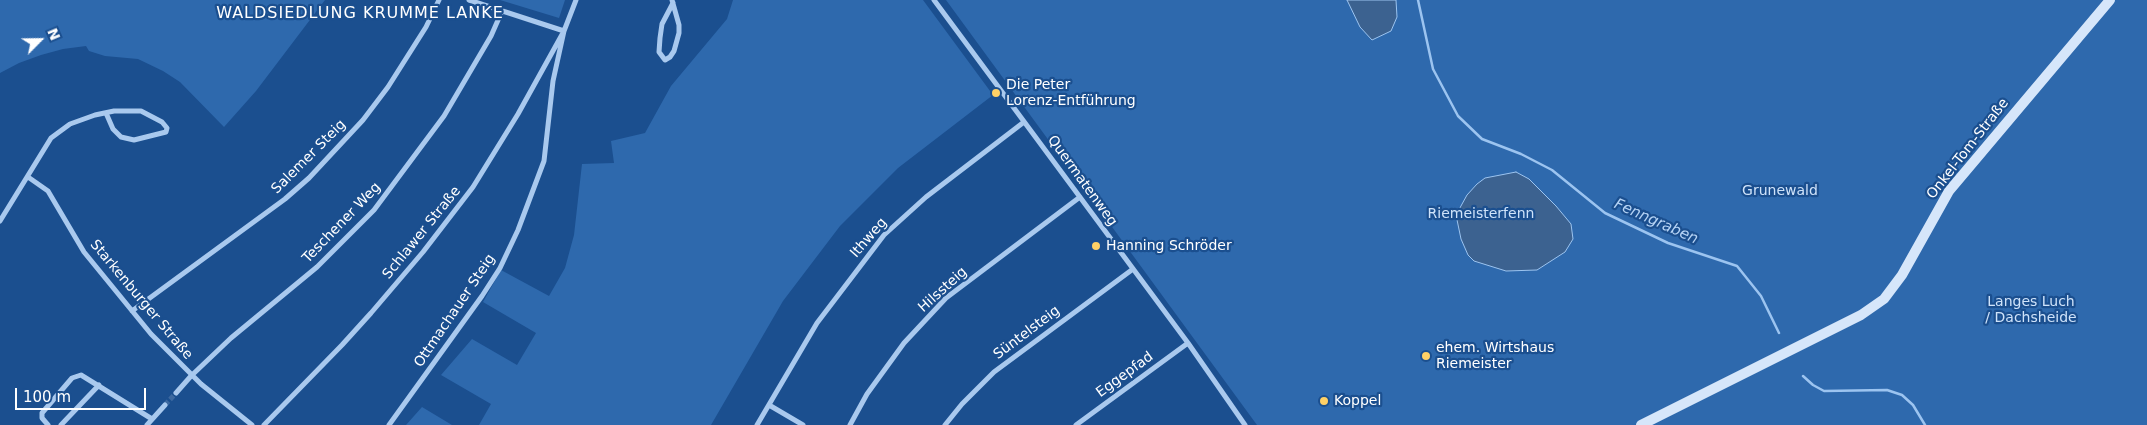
<!DOCTYPE html>
<meta charset="utf-8">
<style>
body{margin:0}
#map{position:relative;width:2147px;height:425px;overflow:hidden;background:#1b4f8f;font-family:"DejaVu Sans",sans-serif}
canvas{display:block}
.north{position:absolute;left:15px;top:15px;width:50px;height:50px;-webkit-text-stroke:4px #1b4f8f;paint-order:stroke;rotate:67deg;font-size:14px;font-weight:700;line-height:20px;text-align:center;color:#fff}
.north::after{content:'';display:block;margin:auto;width:18px;height:22px;background:#fff;clip-path:polygon(50% 0,100% 100%,50% 72%,0 100%)}
.scale{position:absolute;left:15px;top:388px;width:131px;height:22px;box-sizing:border-box;border:2px solid #fff;border-top:0;padding-left:6px;font-size:15px;line-height:18px;white-space:nowrap;color:#fff;-webkit-text-stroke:4px #1b4f8f;paint-order:stroke}
</style>
<div id="map">
<canvas width="2147" height="425"></canvas>
<div class="north">N</div>
<div class="scale">100 m</div>
</div>
<script>
const c = document.querySelector('canvas').getContext('2d');
c.lineJoin = 'round';
function fillPath(path, color) {
  c.fillStyle = color;
  c.fill(path, 'evenodd');
}
function shape(rows) {
  const path = new Path2D();
  for (const r of rows) {
    path.moveTo(r[0], r[1]);
    for (let i = 2; i < r.length; i += 2) path.lineTo(r[i], r[i + 1]);
  }
  return path;
}
function trace(path, color, width, dash) {
  c.strokeStyle = color;
  c.lineWidth = width;
  c.lineCap = dash ? 'butt' : 'round';
  c.setLineDash(dash || []);
  c.stroke(path);
}
function write(font, color, halo, rows, align = 'center') {
  c.font = font + ' "DejaVu Sans",sans-serif';
  c.lineWidth = 4.5;
  c.setLineDash([]);
  c.textBaseline = 'middle';
  c.strokeStyle = halo;
  c.fillStyle = color;
  for (const [text, x, y, turn = 0] of rows) {
    c.save();
    c.translate(x, y);
    c.rotate((+turn || 0) * Math.PI / 180);
    c.textAlign = isNaN(turn) ? turn : align;
    if (halo) c.strokeText(text, 0, 0);
    c.fillText(text, 0, 0);
    c.restore();
  }
}
const green = shape([
 [0,0,325,0,256,91,224,127,180,82,163,71,138,59,105,56,89,51,86,46,63,49,41,55,19,63,0,73],
 [500,0,565,0,559,18],
 [733,0,923,0,993,95,898,168,840,226,783,301,711,425,479,425,491,404,441,375,472,339,517,365,536,333,483,302,501,270,549,296,565,268,574,235,582,164,614,163,611,141,645,133,671,86,727,19],
 [946,0,2147,0,2147,425,1257,425],
 [422,407,452,425,406,425]
]);
const water = shape([
 [1347,0,1396,0,1397,17,1391,31,1372,40,1360,27,1347,0],
 [1516,172,1529,179,1556,206,1571,224,1573,239,1565,252,1537,270,1506,271,1474,261,1468,255,1461,239,1456,215,1467,195,1477,184,1485,178,1516,172]
]);
const stream = shape([
 [1418,0,1433,69,1458,116,1482,139,1521,154,1552,170,1605,213,1668,243,1737,266,1761,296,1779,333],
 [1803,376,1813,385,1824,391,1887,390,1902,395,1913,405,1925,425]
]);
const streetTunnel = shape([
 [165,405,176,393]
]);
const street = shape([
 [469,0,564,31],
 [672,0,679,25,679,33,674,51,670,57,665,60,659,52,660,38,662,24,673,3],
 [934,0,1188,343,1245,425],
 [28,177,48,191,84,252,151,334,201,384,252,425],
 [0,221,51,138,70,124,95,115,114,111,141,111,162,122,167,128,166,132,134,140,121,137,113,129,106,113],
 [132,311,285,199,309,178,363,120,388,87,426,27,439,0],
 [176,393,191,376,231,338,317,267,374,210,444,116,491,36,502,11],
 [769,405,803,425],
 [48,425,42,418,42,413,72,378,81,375,152,419],
 [61,425,99,385],
 [147,425,165,405],
 [264,425,342,345,371,313,423,252,473,187,518,114,564,31],
 [389,425,482,296,500,268,518,230,544,161,553,81,564,31,576,0],
 [757,425,817,323,884,235,926,197,1024,122],
 [850,425,867,394,904,343,946,298,1080,197],
 [945,425,962,404,994,372,1133,269],
 [1076,425,1188,343]
]);
const secondary = shape([
 [1641,425,1861,315,1884,299,1902,275,1949,191,2110,0]
]);
const markers = [
 [996,93,5,"#ffd166"],
 [1096,246,5,"#ffd166"],
 [1426,356,5,"#ffd166"],
 [1324,401,5,"#ffd166"]
];
const poiNames = [
 ["Die Peter",1006,85],
 ["Lorenz-Entführung",1006,101],
 ["Hanning Schröder",1106,246],
 ["ehem. Wirtshaus",1436,348],
 ["Riemeister",1436,364],
 ["Koppel",1334,401]
];
const streetNames = [
 ["Onkel-Tom-Straße",1968,149,-52],
 ["Salemer Steig",309,157,-45],
 ["Quermatenweg",1082,181,54],
 ["Teschener Weg",342,223,-46],
 ["Schlawer Straße",422,233,-51],
 ["Ithweg",869,238,-49],
 ["Hilssteig",943,290,-42],
 ["Starkenburger Straße",141,300,50],
 ["Ottmachauer Steig",455,311,-56],
 ["Süntelsteig",1027,333,-37],
 ["Eggepfad",1125,375,-36]
];
const parkNames = [
 ["Grunewald",1780,191],
 ["Riemeisterfenn",1481,214],
 ["Langes Luch",2031,302],
 ["/ Dachsheide",2031,318]
];
const waterNames = [
 ["Fenngraben",1656,222,24]
];
const quarterNames = [
 ["WALDSIEDLUNG KRUMME LANKE",360,14]
];
fillPath(green, '#2e69ad');
fillPath(water, '#3c6290');
trace(water, '#9cc4f0', 1);
trace(stream, '#9cc4f0', 2.5);
trace(streetTunnel, '#3d69a0', 5, [5, 2.5]);
trace(street, '#a9c9ee', 5);
trace(secondary, '#d6e6fa', 10);
for (const [x, y, r, color] of markers) {
  const dot = new Path2D();
  dot.arc(x, y, r, 0, 2 * Math.PI);
  c.fillStyle = color;
  c.fill(dot);
  trace(dot, '#1b4f8f', 2);
}
write('14px', '#fff', '#1b4f8f', poiNames, 'left');
write('14px', '#fff', '#1b4f8f', streetNames);
write('14px', '#cfe3fa', '#1b4f8f', parkNames);
write('italic 15px', '#b5d3f5', '#1b4f8f', waterNames);
c.letterSpacing = '1px';
write('16px', '#fff', '#1b4f8f', quarterNames);
c.letterSpacing = '0px';
</script>
